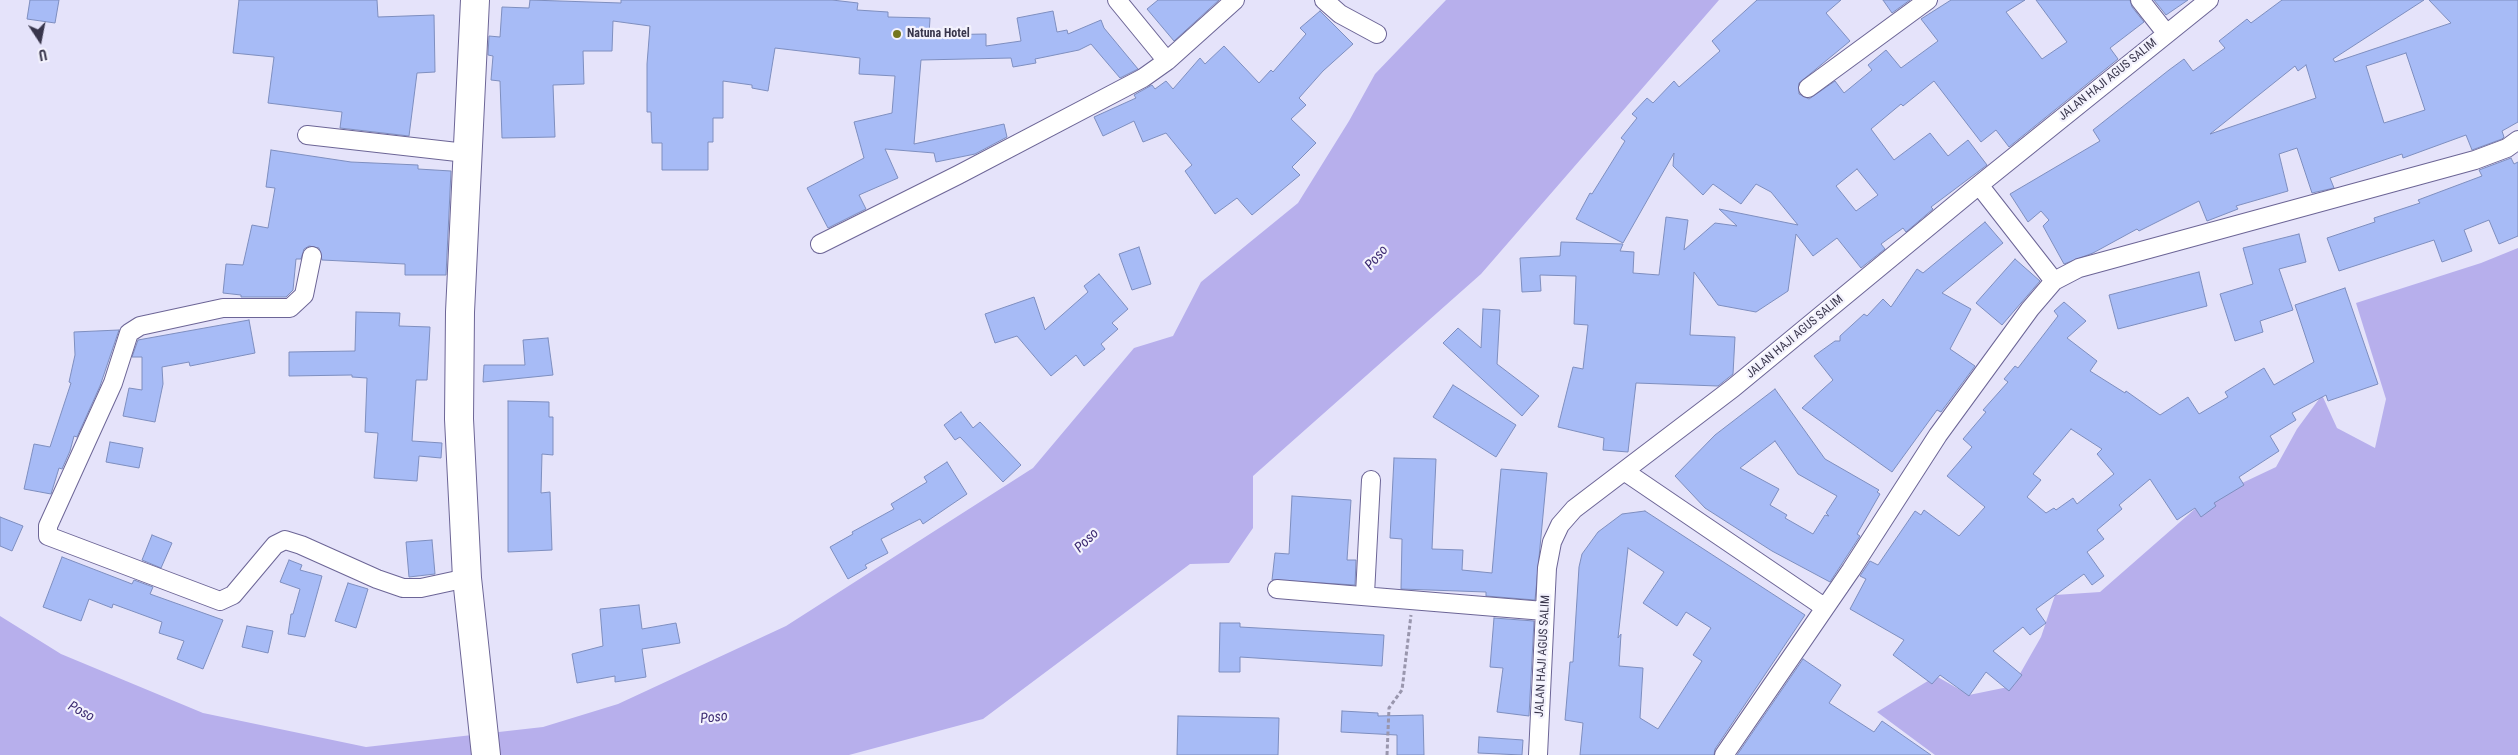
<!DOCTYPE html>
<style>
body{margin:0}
#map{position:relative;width:2518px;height:755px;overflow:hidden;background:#e5e3fa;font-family:"Roboto Condensed",sans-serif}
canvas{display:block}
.north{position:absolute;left:15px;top:15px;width:50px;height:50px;-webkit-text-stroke:4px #f3f2fd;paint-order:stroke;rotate:169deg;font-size:14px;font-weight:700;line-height:20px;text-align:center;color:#38354b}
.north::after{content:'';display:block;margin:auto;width:18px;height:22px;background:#38354b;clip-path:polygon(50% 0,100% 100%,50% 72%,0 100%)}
</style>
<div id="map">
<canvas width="2518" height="755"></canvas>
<div class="north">U</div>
</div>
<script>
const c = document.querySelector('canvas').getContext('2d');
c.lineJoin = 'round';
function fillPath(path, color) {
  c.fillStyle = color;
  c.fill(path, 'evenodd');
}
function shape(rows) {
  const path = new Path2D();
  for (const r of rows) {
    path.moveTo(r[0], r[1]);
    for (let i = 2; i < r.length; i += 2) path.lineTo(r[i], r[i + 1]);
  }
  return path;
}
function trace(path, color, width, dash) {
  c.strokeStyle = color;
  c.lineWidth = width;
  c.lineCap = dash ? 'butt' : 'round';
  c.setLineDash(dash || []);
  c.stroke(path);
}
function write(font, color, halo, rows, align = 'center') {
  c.font = font + ' "Roboto Condensed",sans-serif';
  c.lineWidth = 4.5;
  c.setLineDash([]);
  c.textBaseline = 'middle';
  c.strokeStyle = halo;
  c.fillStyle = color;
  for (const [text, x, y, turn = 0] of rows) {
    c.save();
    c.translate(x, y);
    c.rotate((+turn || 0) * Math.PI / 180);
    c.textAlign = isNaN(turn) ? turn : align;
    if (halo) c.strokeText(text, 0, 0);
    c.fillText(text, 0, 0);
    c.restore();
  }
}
const water = shape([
 [1446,0,1719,0,1481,274,1253,476,1253,528,1229,563,1190,564,983,719,849,755,0,755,0,616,61,654,203,713,366,747,543,727,618,704,786,626,1033,468,1134,348,1173,336,1201,282,1298,203,1349,121,1375,74],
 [2518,248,2518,755,1935,755,1877,712,1936,676,1969,695,2013,686,2041,637,2055,595,2100,592,2204,501,2276,467,2297,429,2322,395,2337,428,2375,448,2386,399,2356,303,2481,263]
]);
const building = shape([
 [30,0,59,0,55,23,27,19,30,0],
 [239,0,377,0,378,17,434,15,435,72,417,73,409,136,340,128,342,112,268,103,274,57,233,53,239,0],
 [530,0,621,3,621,0,832,0,858,3,857,10,888,12,888,17,930,18,929,35,986,34,986,46,1021,41,1017,18,1053,11,1057,32,1067,30,1068,34,1101,20,1104,28,1138,69,1120,78,1091,44,1079,50,1035,59,1036,63,1013,67,1011,58,921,60,914,144,1004,124,1007,137,975,154,936,162,934,153,885,149,898,178,859,195,866,209,828,228,807,188,864,158,854,122,892,113,895,76,859,74,860,58,775,48,768,91,752,88,752,85,723,81,723,118,713,118,713,142,708,142,708,170,662,170,662,143,652,143,651,112,647,112,647,64,650,26,613,21,612,51,583,51,584,84,553,85,555,137,502,138,500,81,491,80,493,56,488,55,489,36,500,37,502,7,529,8,530,0],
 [1158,0,1219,0,1174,41,1147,9,1158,0],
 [1757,0,1841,0,1826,13,1850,41,1799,83,1799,94,1809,99,1835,81,1844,93,1872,70,1868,65,1886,50,1901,68,1938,41,1921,19,1951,0,2025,0,2006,12,2042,59,2067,42,2036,0,2130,0,2132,7,2144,22,2110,48,2118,59,2009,147,1996,130,1981,142,1934,81,1903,106,1901,104,1871,129,1894,160,1930,133,1948,156,1968,140,1987,165,1931,207,1933,209,1906,232,1903,228,1881,244,1885,249,1861,268,1837,238,1813,256,1796,234,1788,291,1756,312,1718,305,1694,272,1690,335,1735,337,1733,374,1718,386,1636,383,1628,452,1603,450,1604,438,1558,427,1573,367,1583,369,1588,325,1574,324,1576,276,1540,275,1541,291,1522,292,1520,258,1560,256,1561,242,1623,244,1620,251,1634,252,1633,273,1659,275,1666,217,1688,220,1684,250,1715,223,1737,226,1719,209,1798,225,1771,192,1756,184,1741,204,1713,184,1703,195,1673,166,1674,153,1623,243,1576,219,1590,193,1592,194,1625,141,1621,138,1637,118,1632,114,1647,98,1653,103,1674,81,1679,87,1720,51,1712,41,1757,0],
 [1857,169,1878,195,1856,211,1836,186,1857,169],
 [1883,0,1910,0,1892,13,1883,0],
 [2154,0,2188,0,2166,15,2154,0],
 [2282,0,2424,0,2333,59,2335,62,2451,23,2429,0,2518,0,2518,122,2502,131,2504,137,2502,139,2472,150,2466,135,2403,158,2402,154,2330,178,2334,188,2312,193,2297,148,2279,154,2288,191,2236,206,2238,209,2207,221,2199,201,2139,231,2137,229,2093,253,2064,264,2043,226,2049,220,2041,211,2028,222,2010,194,2100,141,2093,130,2169,70,2184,59,2193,71,2225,48,2219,41,2247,19,2251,23,2282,0],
 [2406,53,2425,110,2384,123,2366,66,2406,53],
 [2306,65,2316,98,2210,134,2295,66,2298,71,2306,65],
 [1320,11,1353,44,1323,71,1299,98,1306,105,1291,119,1316,143,1292,167,1300,175,1252,215,1237,198,1215,214,1185,171,1192,165,1166,133,1143,142,1134,121,1103,136,1094,117,1136,98,1134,95,1152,85,1155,89,1166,81,1173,89,1200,58,1205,64,1224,46,1259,83,1271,70,1273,72,1306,34,1300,28,1320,11],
 [271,150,351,162,418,165,418,169,451,171,446,275,405,275,405,264,322,260,319,248,309,246,304,249,301,259,296,259,293,290,286,297,241,297,241,295,223,293,226,264,243,265,252,225,268,228,275,188,266,187,271,150],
 [2511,158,2514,164,2518,162,2518,236,2499,244,2489,220,2464,230,2472,251,2442,262,2434,240,2339,271,2327,238,2375,222,2374,218,2420,203,2418,200,2482,176,2479,170,2511,158],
 [1985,222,2003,243,1942,293,1971,309,1950,349,1975,366,1941,412,1937,410,1892,472,1802,408,1833,380,1814,356,1835,341,1840,341,1840,336,1864,314,1867,316,1883,299,1891,307,1917,269,1923,273,1985,222],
 [2299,234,2306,262,2279,269,2293,310,2260,321,2263,332,2235,341,2220,294,2253,284,2243,248,2299,234],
 [1139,247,1151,284,1132,290,1119,254,1139,247],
 [2015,259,2040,281,2002,325,1976,303,2015,259],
 [2199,272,2207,306,2118,329,2109,295,2199,272],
 [1099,274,1128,309,1112,323,1118,329,1101,344,1105,349,1084,366,1076,355,1051,376,1017,336,995,343,985,314,1034,297,1045,330,1088,292,1084,286,1099,274],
 [2345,288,2378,384,2328,401,2326,395,2292,413,2296,420,2270,436,2279,451,2239,477,2244,485,2214,503,2216,506,2201,517,2195,508,2177,520,2150,479,2119,505,2122,509,2097,530,2104,539,2087,552,2104,576,2092,585,2084,574,2036,609,2046,623,2030,635,2023,627,1993,651,2022,675,2009,691,1986,672,1969,696,1940,675,1932,684,1893,655,1904,640,1850,609,1866,579,1860,576,1870,561,1878,565,1915,511,1921,515,1924,510,1959,536,1985,507,1947,476,1972,447,1963,439,1986,412,1983,410,2008,382,2004,379,2015,366,2018,368,2058,316,2054,311,2064,302,2086,321,2067,338,2097,361,2090,371,2125,393,2126,391,2160,415,2188,397,2199,414,2228,397,2225,392,2264,368,2274,385,2314,362,2295,305,2345,288],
 [2071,429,2102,449,2097,454,2114,474,2077,504,2073,498,2056,510,2054,508,2046,513,2027,497,2041,480,2033,474,2071,429],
 [1483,309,1500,310,1497,364,1539,396,1522,416,1443,343,1458,328,1481,348,1483,309],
 [356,312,400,313,399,326,430,327,427,380,416,380,412,441,442,443,441,458,419,456,417,481,374,478,378,433,365,432,367,378,352,377,352,375,289,376,289,352,355,351,356,312],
 [249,320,255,353,190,366,189,362,162,367,163,384,155,422,123,416,129,388,142,390,142,357,132,357,138,340,249,320],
 [119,330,100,386,77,437,74,436,70,451,62,469,59,468,51,494,24,489,34,444,50,447,71,383,69,382,75,355,74,332,119,330],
 [548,338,553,375,483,382,484,365,525,365,523,340,548,338],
 [1453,385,1516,425,1496,457,1433,417,1453,385],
 [1775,389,1825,459,1879,490,1877,492,1880,494,1857,534,1860,536,1830,582,1772,551,1705,508,1675,476,1715,435,1775,389],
 [1775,441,1798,474,1837,496,1826,513,1829,516,1825,515,1813,534,1785,518,1787,515,1770,505,1779,489,1740,468,1775,441],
 [508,401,549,402,549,417,553,417,553,455,542,454,541,493,550,492,552,550,508,552,508,401],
 [961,412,973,428,980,422,1021,465,1003,482,960,437,955,440,944,425,961,412],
 [110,442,143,448,139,468,106,462,110,442],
 [1394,458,1436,459,1432,549,1463,550,1462,570,1492,573,1501,469,1547,473,1535,600,1486,596,1486,592,1401,589,1402,539,1390,538,1394,458],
 [947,462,967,494,923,524,920,519,881,539,888,553,865,565,867,568,848,579,830,547,853,534,852,532,894,509,891,504,927,482,924,477,947,462],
 [1292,496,1351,500,1347,560,1356,560,1355,585,1272,580,1275,553,1289,554,1292,496],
 [1645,511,1805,615,1715,749,1714,755,1580,755,1583,723,1565,720,1570,662,1573,662,1579,567,1582,554,1598,532,1622,514,1645,511],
 [1628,548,1664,572,1643,603,1677,626,1686,612,1711,628,1693,655,1702,661,1658,729,1640,718,1643,668,1619,666,1621,634,1618,638,1628,548],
 [0,517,23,526,12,551,0,546,0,517],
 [152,535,172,543,161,568,142,560,152,535],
 [432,540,435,574,409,577,406,542,432,540],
 [62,557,132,584,134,580,153,587,150,594,223,620,203,669,177,659,184,641,159,633,162,622,113,604,112,608,89,599,81,621,43,607,62,557],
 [289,560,302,565,300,570,322,576,305,637,288,634,291,614,293,614,300,589,280,582,289,560],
 [348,583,368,589,356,628,335,621,348,583],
 [639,605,642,629,676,623,680,643,642,649,646,677,615,682,615,676,577,683,572,654,603,646,600,609,639,605],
 [1494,618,1534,621,1529,716,1497,712,1503,668,1490,667,1494,618],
 [1220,623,1240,623,1240,627,1384,635,1382,666,1240,657,1240,672,1219,672,1220,623],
 [247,626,273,631,268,653,242,647,247,626],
 [1803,659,1841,685,1829,703,1874,732,1882,721,1931,755,1737,755,1803,659],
 [1342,711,1378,713,1378,716,1423,715,1424,755,1397,755,1397,735,1341,732,1342,711],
 [1178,716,1279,718,1278,755,1177,755,1178,716],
 [1479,737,1523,740,1522,755,1478,753,1479,737]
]);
const path = shape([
 [1387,755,1389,708,1402,690,1411,615]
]);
const minor = shape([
 [1117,0,1167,61],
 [1324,0,1340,14,1377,34],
 [2140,0,2166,33],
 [1808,88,1928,0],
 [307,135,466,153],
 [1979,185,2054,281],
 [820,244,958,175,1143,78,1167,61,1235,0],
 [312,256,304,295,290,308,223,308,140,326,129,333,113,383,48,526,48,536,220,601,233,595,275,545,285,540,301,545,377,579,403,588,421,588,467,578],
 [1624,471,1824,607],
 [1277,589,1544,611],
 [1365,594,1371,480],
 [1538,755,1547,568,1552,542,1560,525,1574,509,1733,388,1979,185,2209,0],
 [1724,755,1851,570,1938,435,2030,309,2054,281,2079,268,2475,160,2507,148,2518,140]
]);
const trunk = shape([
 [475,0,460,312,459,419,467,578,486,755]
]);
const markers = [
 [897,34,5,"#75771e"]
];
const poiNames = [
 ["Natuna Hotel",907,34]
];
const streetNames = [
 ["JALAN HAJI AGUS SALIM",2108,80,-39],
 ["JALAN HAJI AGUS SALIM",1795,337,-40],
 ["JALAN HAJI AGUS SALIM",1543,656,-87]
];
const waterNames = [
 ["Poso",1377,258,-49],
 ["Poso",1087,541,-44],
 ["Poso",81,712,28],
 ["Poso",714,718,-6]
];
fillPath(water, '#b7afec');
fillPath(building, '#a7bbf6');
trace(building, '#7e8ebf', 1);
trace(minor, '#6c6596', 20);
trace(trunk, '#6c6596', 30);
trace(path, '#9996ad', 3, [4, 2.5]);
trace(minor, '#fff', 18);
trace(trunk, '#fff', 28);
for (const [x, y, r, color] of markers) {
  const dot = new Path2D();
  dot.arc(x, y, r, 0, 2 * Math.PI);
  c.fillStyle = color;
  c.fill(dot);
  trace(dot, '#f3f2fd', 2);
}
write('bold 12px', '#38354b', '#f3f2fd', poiNames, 'left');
write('12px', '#38354b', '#f3f2fd', streetNames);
write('italic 14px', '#3b2970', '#f3f2fd', waterNames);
</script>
